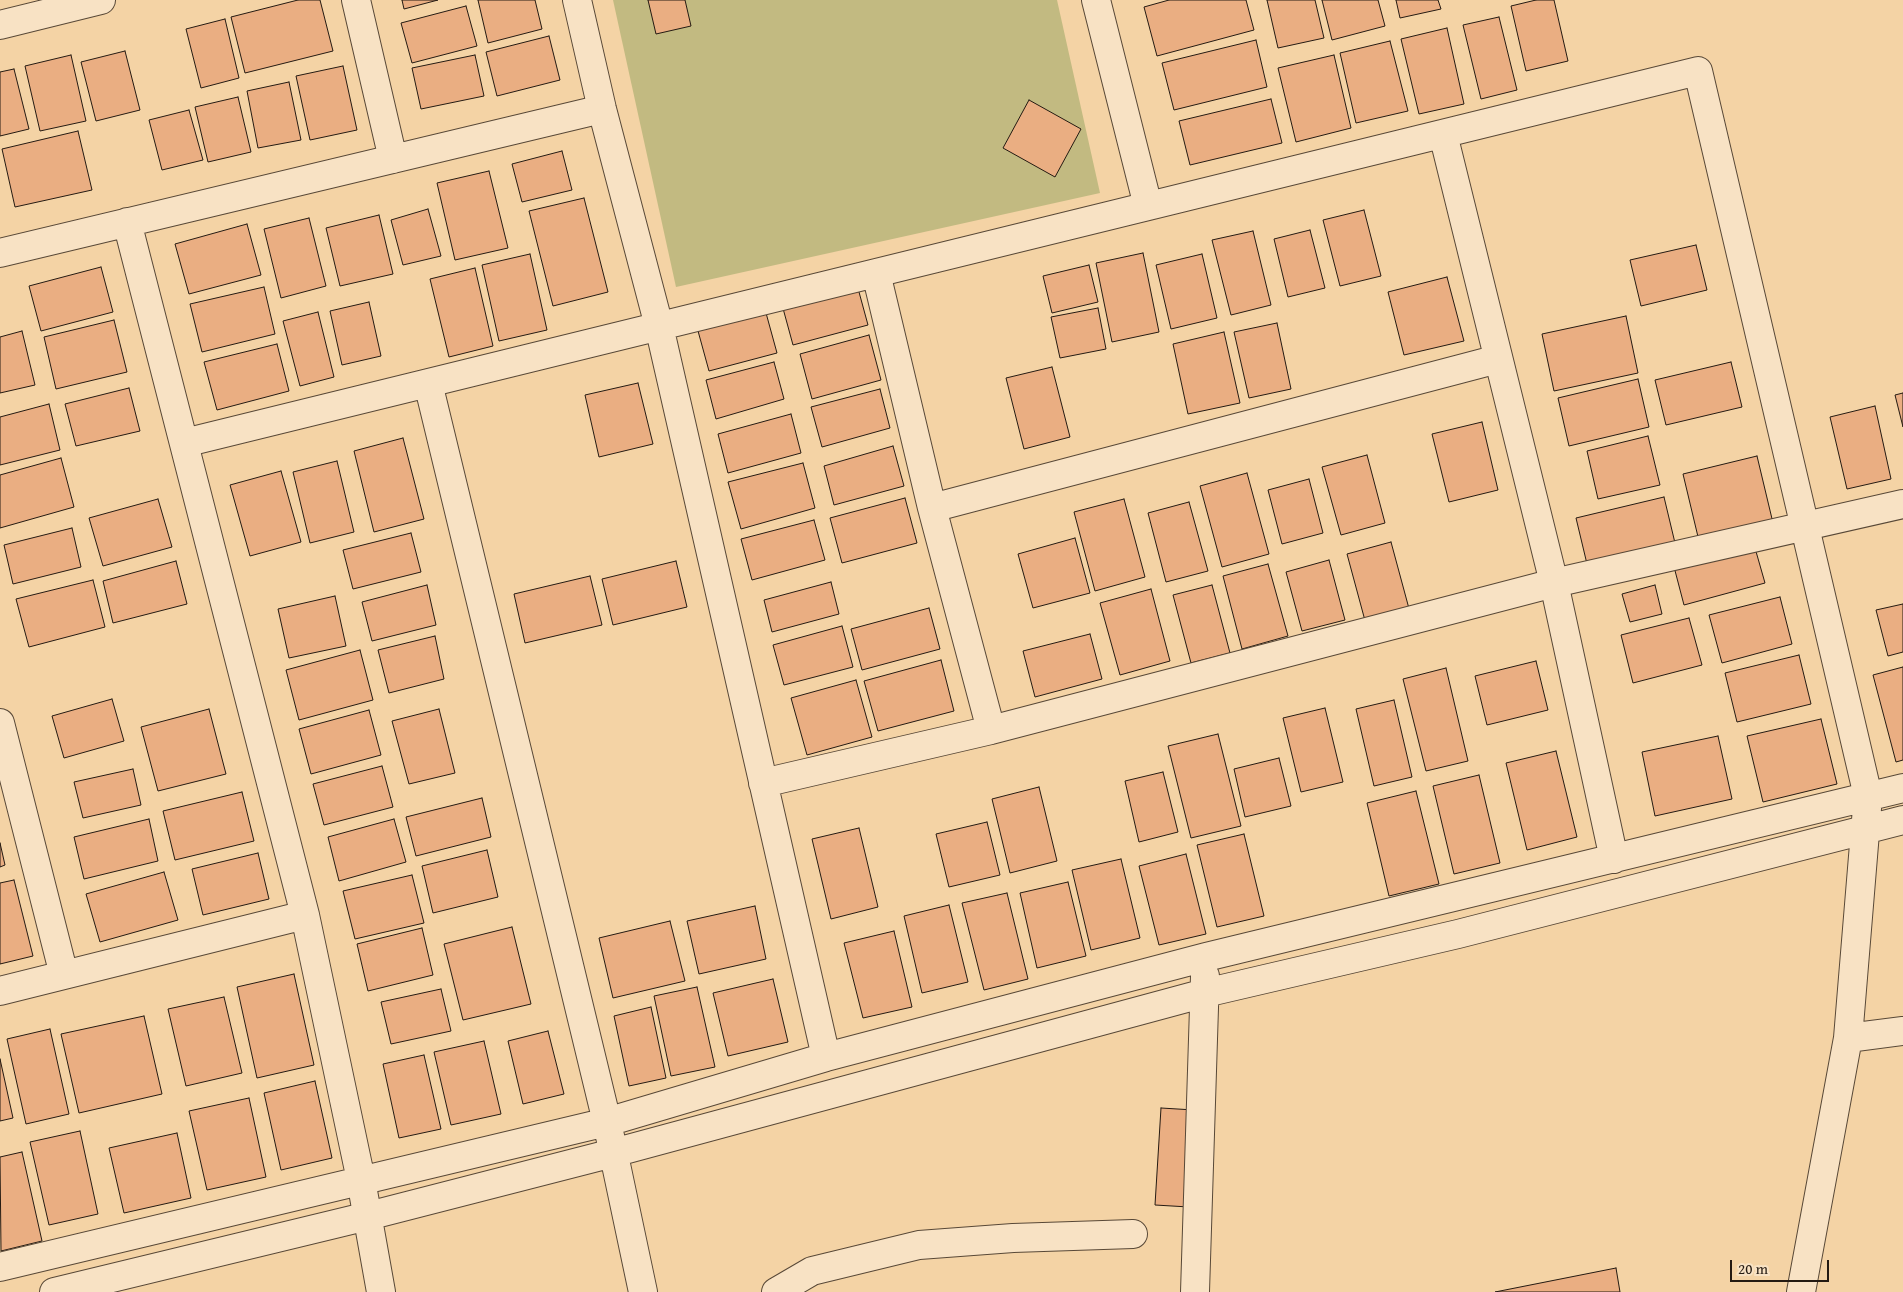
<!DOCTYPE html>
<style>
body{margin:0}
#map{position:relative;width:1903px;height:1292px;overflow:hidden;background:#f4d3a5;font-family:"Gentium Book Plus",serif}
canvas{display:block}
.scale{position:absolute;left:1730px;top:1260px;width:99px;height:22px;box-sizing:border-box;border:2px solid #241a12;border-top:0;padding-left:6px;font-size:15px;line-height:18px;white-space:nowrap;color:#241a12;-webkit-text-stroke:4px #f8e2c4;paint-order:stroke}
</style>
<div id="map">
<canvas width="1903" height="1292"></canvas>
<div class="scale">20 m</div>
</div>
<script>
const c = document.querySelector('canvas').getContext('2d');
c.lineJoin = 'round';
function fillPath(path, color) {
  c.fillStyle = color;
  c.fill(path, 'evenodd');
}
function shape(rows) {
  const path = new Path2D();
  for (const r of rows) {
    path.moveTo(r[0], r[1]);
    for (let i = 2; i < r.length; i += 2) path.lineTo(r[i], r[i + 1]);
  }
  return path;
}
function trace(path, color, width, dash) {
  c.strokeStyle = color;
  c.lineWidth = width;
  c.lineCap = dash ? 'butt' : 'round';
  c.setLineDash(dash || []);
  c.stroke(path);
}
const green = shape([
 [613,0,1057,0,1100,193,676,287]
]);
const building = shape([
 [298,0,320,0,333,51,245,73,231,17,298,0],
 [402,0,438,0,404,9,402,0],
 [478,0,535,0,542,29,488,43,478,0],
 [648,0,685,0,691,26,656,34,648,0],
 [1169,0,1246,0,1254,30,1157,56,1144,7,1169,0],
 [1267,0,1315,0,1324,38,1278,48,1267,0],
 [1322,0,1378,0,1385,26,1332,40,1322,0],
 [1396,0,1438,0,1441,9,1400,18,1396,0],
 [1536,0,1554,0,1568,61,1526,71,1511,6,1536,0],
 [466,6,477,46,412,63,401,23,466,6],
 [1499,17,1517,90,1481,99,1463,25,1499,17],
 [225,19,239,78,201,88,186,29,225,19],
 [1447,28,1464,104,1419,114,1401,39,1447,28],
 [549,36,560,80,497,96,486,52,549,36],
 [1256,40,1267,87,1174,110,1162,63,1256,40],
 [1390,41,1408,111,1356,123,1340,53,1390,41],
 [125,51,140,110,96,121,81,62,125,51],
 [71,55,86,121,40,131,25,66,71,55],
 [475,55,484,96,421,109,412,68,475,55],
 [1334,55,1351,128,1296,142,1278,68,1334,55],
 [343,66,357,130,310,140,296,76,343,66],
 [14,69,29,129,0,136,0,72,14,69],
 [289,82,301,140,258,148,247,91,289,82],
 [238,97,251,152,208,162,195,107,238,97],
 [1271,99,1282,143,1190,165,1179,121,1271,99],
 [1029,100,1081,129,1055,177,1003,148,1029,100],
 [189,110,203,160,162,170,149,120,189,110],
 [78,131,92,190,15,207,2,149,78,131],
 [562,151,572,190,522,202,512,164,562,151],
 [489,171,508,248,455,260,437,183,489,171],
 [584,198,608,292,553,306,529,211,584,198],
 [428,209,441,256,403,265,391,220,428,209],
 [1364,210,1381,276,1340,286,1323,220,1364,210],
 [379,215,393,274,340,286,326,228,379,215],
 [309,218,326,286,281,298,264,229,309,218],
 [247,224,261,275,189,294,175,244,247,224],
 [1310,230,1325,288,1288,297,1274,239,1310,230],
 [1253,231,1271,305,1231,315,1212,240,1253,231],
 [1696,245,1707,290,1641,306,1630,260,1696,245],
 [1143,253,1159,332,1112,342,1096,263,1143,253],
 [530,254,547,330,499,341,482,265,530,254],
 [1202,254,1217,318,1171,329,1156,265,1202,254],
 [1089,265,1098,302,1052,313,1043,276,1089,265],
 [101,267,113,312,41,331,29,286,101,267],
 [475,268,493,346,449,357,430,279,475,268],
 [1447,277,1464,341,1404,355,1388,292,1447,277],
 [856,281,868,325,793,345,781,301,856,281],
 [264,287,275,334,202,352,190,304,264,287],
 [369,302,381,356,342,365,330,311,369,302],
 [763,302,777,353,709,371,695,320,763,302],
 [1098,308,1106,349,1060,358,1051,317,1098,308],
 [318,312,334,377,300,386,283,321,318,312],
 [1626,316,1638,373,1554,391,1542,334,1626,316],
 [114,320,127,372,56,389,44,337,114,320],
 [1277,323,1291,389,1249,398,1234,332,1277,323],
 [22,331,35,385,0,393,0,337,22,331],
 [1224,332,1240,403,1188,414,1173,344,1224,332],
 [869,335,881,380,812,399,800,354,869,335],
 [277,344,289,391,217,410,204,362,277,344],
 [774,362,784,399,716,419,706,380,774,362],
 [1731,362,1742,407,1666,425,1655,380,1731,362],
 [1052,367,1070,437,1024,449,1006,378,1052,367],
 [1638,379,1649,427,1569,446,1558,398,1638,379],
 [638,383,653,444,599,457,585,395,638,383],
 [129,388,140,431,76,446,65,404,129,388],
 [880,389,890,428,822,447,811,407,880,389],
 [1903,393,1903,427,1895,395,1903,393],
 [49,404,60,450,0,465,0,417,49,404],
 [1875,406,1891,479,1847,489,1830,417,1875,406],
 [791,414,801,453,728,473,718,434,791,414],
 [1482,422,1498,490,1449,502,1432,434,1482,422],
 [1648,436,1660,485,1598,499,1587,451,1648,436],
 [403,438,424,519,374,532,354,451,403,438],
 [893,446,904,486,834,505,824,466,893,446],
 [1367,455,1385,523,1341,535,1322,467,1367,455],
 [1757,456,1773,523,1699,541,1683,474,1757,456],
 [61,458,74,507,0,528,0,475,61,458],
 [337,461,354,532,310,543,293,472,337,461],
 [803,463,815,508,741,529,728,482,803,463],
 [281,471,301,542,250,556,230,485,281,471],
 [1247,473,1269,554,1222,567,1200,486,1247,473],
 [1309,479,1323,533,1282,544,1268,490,1309,479],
 [1664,497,1675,543,1587,564,1576,518,1664,497],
 [905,498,917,543,842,563,830,518,905,498],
 [158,499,172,547,103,566,89,518,158,499],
 [1124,499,1145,577,1095,591,1074,512,1124,499],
 [1189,502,1208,571,1166,582,1148,513,1189,502],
 [814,520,825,560,752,580,741,539,814,520],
 [72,528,81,567,13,584,4,545,72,528],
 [411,533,421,572,353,589,343,550,411,533],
 [1075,538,1090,593,1033,608,1018,554,1075,538],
 [1753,541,1765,583,1684,605,1673,563,1753,541],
 [1391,542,1411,616,1367,628,1347,554,1391,542],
 [1329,560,1345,620,1302,631,1286,572,1329,560],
 [176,561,187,604,113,623,103,581,176,561],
 [676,561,687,607,613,625,602,579,676,561],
 [1268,564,1288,636,1242,649,1223,576,1268,564],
 [590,576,602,625,525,643,514,594,590,576],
 [93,580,105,627,29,647,16,599,93,580],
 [831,582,839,614,772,632,764,600,831,582],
 [427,585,436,625,372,641,362,602,427,585],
 [1212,585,1230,653,1191,663,1173,595,1212,585],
 [1655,585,1662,614,1630,622,1622,594,1655,585],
 [1151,589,1170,661,1120,675,1100,603,1151,589],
 [335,596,346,646,289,658,278,609,335,596],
 [1780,597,1792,644,1722,663,1709,615,1780,597],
 [1903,604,1903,652,1888,656,1876,610,1903,604],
 [929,608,940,649,862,670,851,629,929,608],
 [1689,618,1702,665,1633,683,1621,635,1689,618],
 [842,626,853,667,784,685,773,645,842,626],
 [1090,634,1102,679,1035,697,1023,651,1090,634],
 [435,636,444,679,389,693,378,650,435,636],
 [360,650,373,700,299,720,286,670,360,650],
 [1799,655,1811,704,1737,722,1725,673,1799,655],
 [941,660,954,711,878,731,864,681,941,660],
 [1536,661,1548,710,1487,725,1475,676,1536,661],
 [1903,667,1903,760,1896,762,1873,675,1903,667],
 [1446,668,1468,761,1426,771,1403,679,1446,668],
 [856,680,872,737,807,755,791,698,856,680],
 [112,699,124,741,64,758,52,716,112,699],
 [1394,700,1412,777,1374,786,1356,709,1394,700],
 [1325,708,1343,782,1301,792,1283,718,1325,708],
 [209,709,226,774,158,791,141,727,209,709],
 [439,709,455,773,409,784,392,721,439,709],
 [369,710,381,755,311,774,299,729,369,710],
 [1821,719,1837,784,1763,802,1747,736,1821,719],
 [1218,734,1241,826,1191,838,1168,746,1218,734],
 [1718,736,1732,799,1655,816,1642,752,1718,736],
 [1556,751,1577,837,1527,850,1506,763,1556,751],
 [1279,758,1291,806,1245,817,1234,769,1279,758],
 [382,766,393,807,324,825,313,784,382,766],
 [133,769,141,805,83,818,74,782,133,769],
 [1163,772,1178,832,1139,842,1125,781,1163,772],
 [1479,775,1500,863,1454,874,1433,786,1479,775],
 [1039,787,1057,861,1010,873,992,799,1039,787],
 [1416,791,1439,884,1389,896,1367,803,1416,791],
 [242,792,254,841,175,860,163,811,242,792],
 [482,798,491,837,416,856,406,817,482,798],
 [149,819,158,861,84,879,74,837,149,819],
 [394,819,406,862,339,881,328,837,394,819],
 [987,822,1000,875,949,887,936,834,987,822],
 [859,828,878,907,831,919,812,839,859,828],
 [1244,834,1264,916,1217,927,1197,845,1244,834],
 [0,843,5,865,0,867,0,843],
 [487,850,498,897,433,913,422,866,487,850],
 [258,853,269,899,203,915,192,869,258,853],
 [1186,854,1206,934,1159,945,1139,866,1186,854],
 [1121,859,1140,938,1091,950,1072,870,1121,859],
 [164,872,178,920,100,942,86,894,164,872],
 [412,875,424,923,355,939,343,891,412,875],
 [14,880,33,956,0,964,0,883,14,880],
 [1068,882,1086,956,1037,968,1020,893,1068,882],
 [1007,893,1028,979,984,990,962,903,1007,893],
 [949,905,968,982,922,993,904,916,949,905],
 [755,906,766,959,699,974,687,921,755,906],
 [670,921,685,981,613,998,599,938,670,921],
 [512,927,531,1004,463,1020,444,944,512,927],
 [422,928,433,975,368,991,357,944,422,928],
 [894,931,912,1007,863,1018,844,943,894,931],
 [294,974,314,1065,257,1078,237,987,294,974],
 [773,979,788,1042,728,1056,713,993,773,979],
 [697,987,715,1067,671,1076,654,996,697,987],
 [441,989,451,1031,391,1044,381,1002,441,989],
 [224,997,242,1073,186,1086,168,1009,224,997],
 [651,1007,666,1078,629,1086,614,1016,651,1007],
 [144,1016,162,1094,79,1113,61,1034,144,1016],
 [50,1029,69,1114,26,1124,7,1039,50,1029],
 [548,1031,564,1094,523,1104,508,1041,548,1031],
 [484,1041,501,1114,451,1125,434,1052,484,1041],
 [424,1055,441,1129,399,1138,383,1064,424,1055],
 [0,1059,13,1118,0,1121,0,1059],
 [315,1081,332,1158,281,1170,264,1093,315,1081],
 [249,1098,266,1177,207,1190,189,1111,249,1098],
 [1161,1108,1194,1110,1189,1207,1155,1205,1161,1108],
 [80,1131,98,1214,49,1225,30,1142,80,1131],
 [177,1133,191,1198,124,1213,109,1148,177,1133],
 [22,1152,42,1241,1,1251,0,1157,22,1152],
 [1616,1268,1620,1292,1495,1292,1616,1268]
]);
const street = shape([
 [356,0,393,159],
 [577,0,602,109,659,326,826,1057],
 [1096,0,1148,206],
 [0,25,101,0],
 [1443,134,1554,583,1614,859],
 [127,222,305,915,361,1180,381,1292],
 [0,253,602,109],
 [876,273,932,508,991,730],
 [428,383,607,1122,643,1292],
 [184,443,1698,71,1868,796,1848,1038,1801,1292],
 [932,508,1498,359],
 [0,723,64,975],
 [763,783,991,730,1554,583,1903,504],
 [0,991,305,915],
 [1848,1038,1903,1031],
 [0,1267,607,1122,826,1057,1206,957,1903,788],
 [54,1292,368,1216,613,1153,1205,993,1458,934,1903,820],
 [776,1292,812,1271,919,1245,1013,1238,1133,1234],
 [1195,1292,1205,976]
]);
fillPath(green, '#c2ba81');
fillPath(building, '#eaae82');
trace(building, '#241a12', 1);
trace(street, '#584837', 30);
trace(street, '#f8e2c4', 28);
</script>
